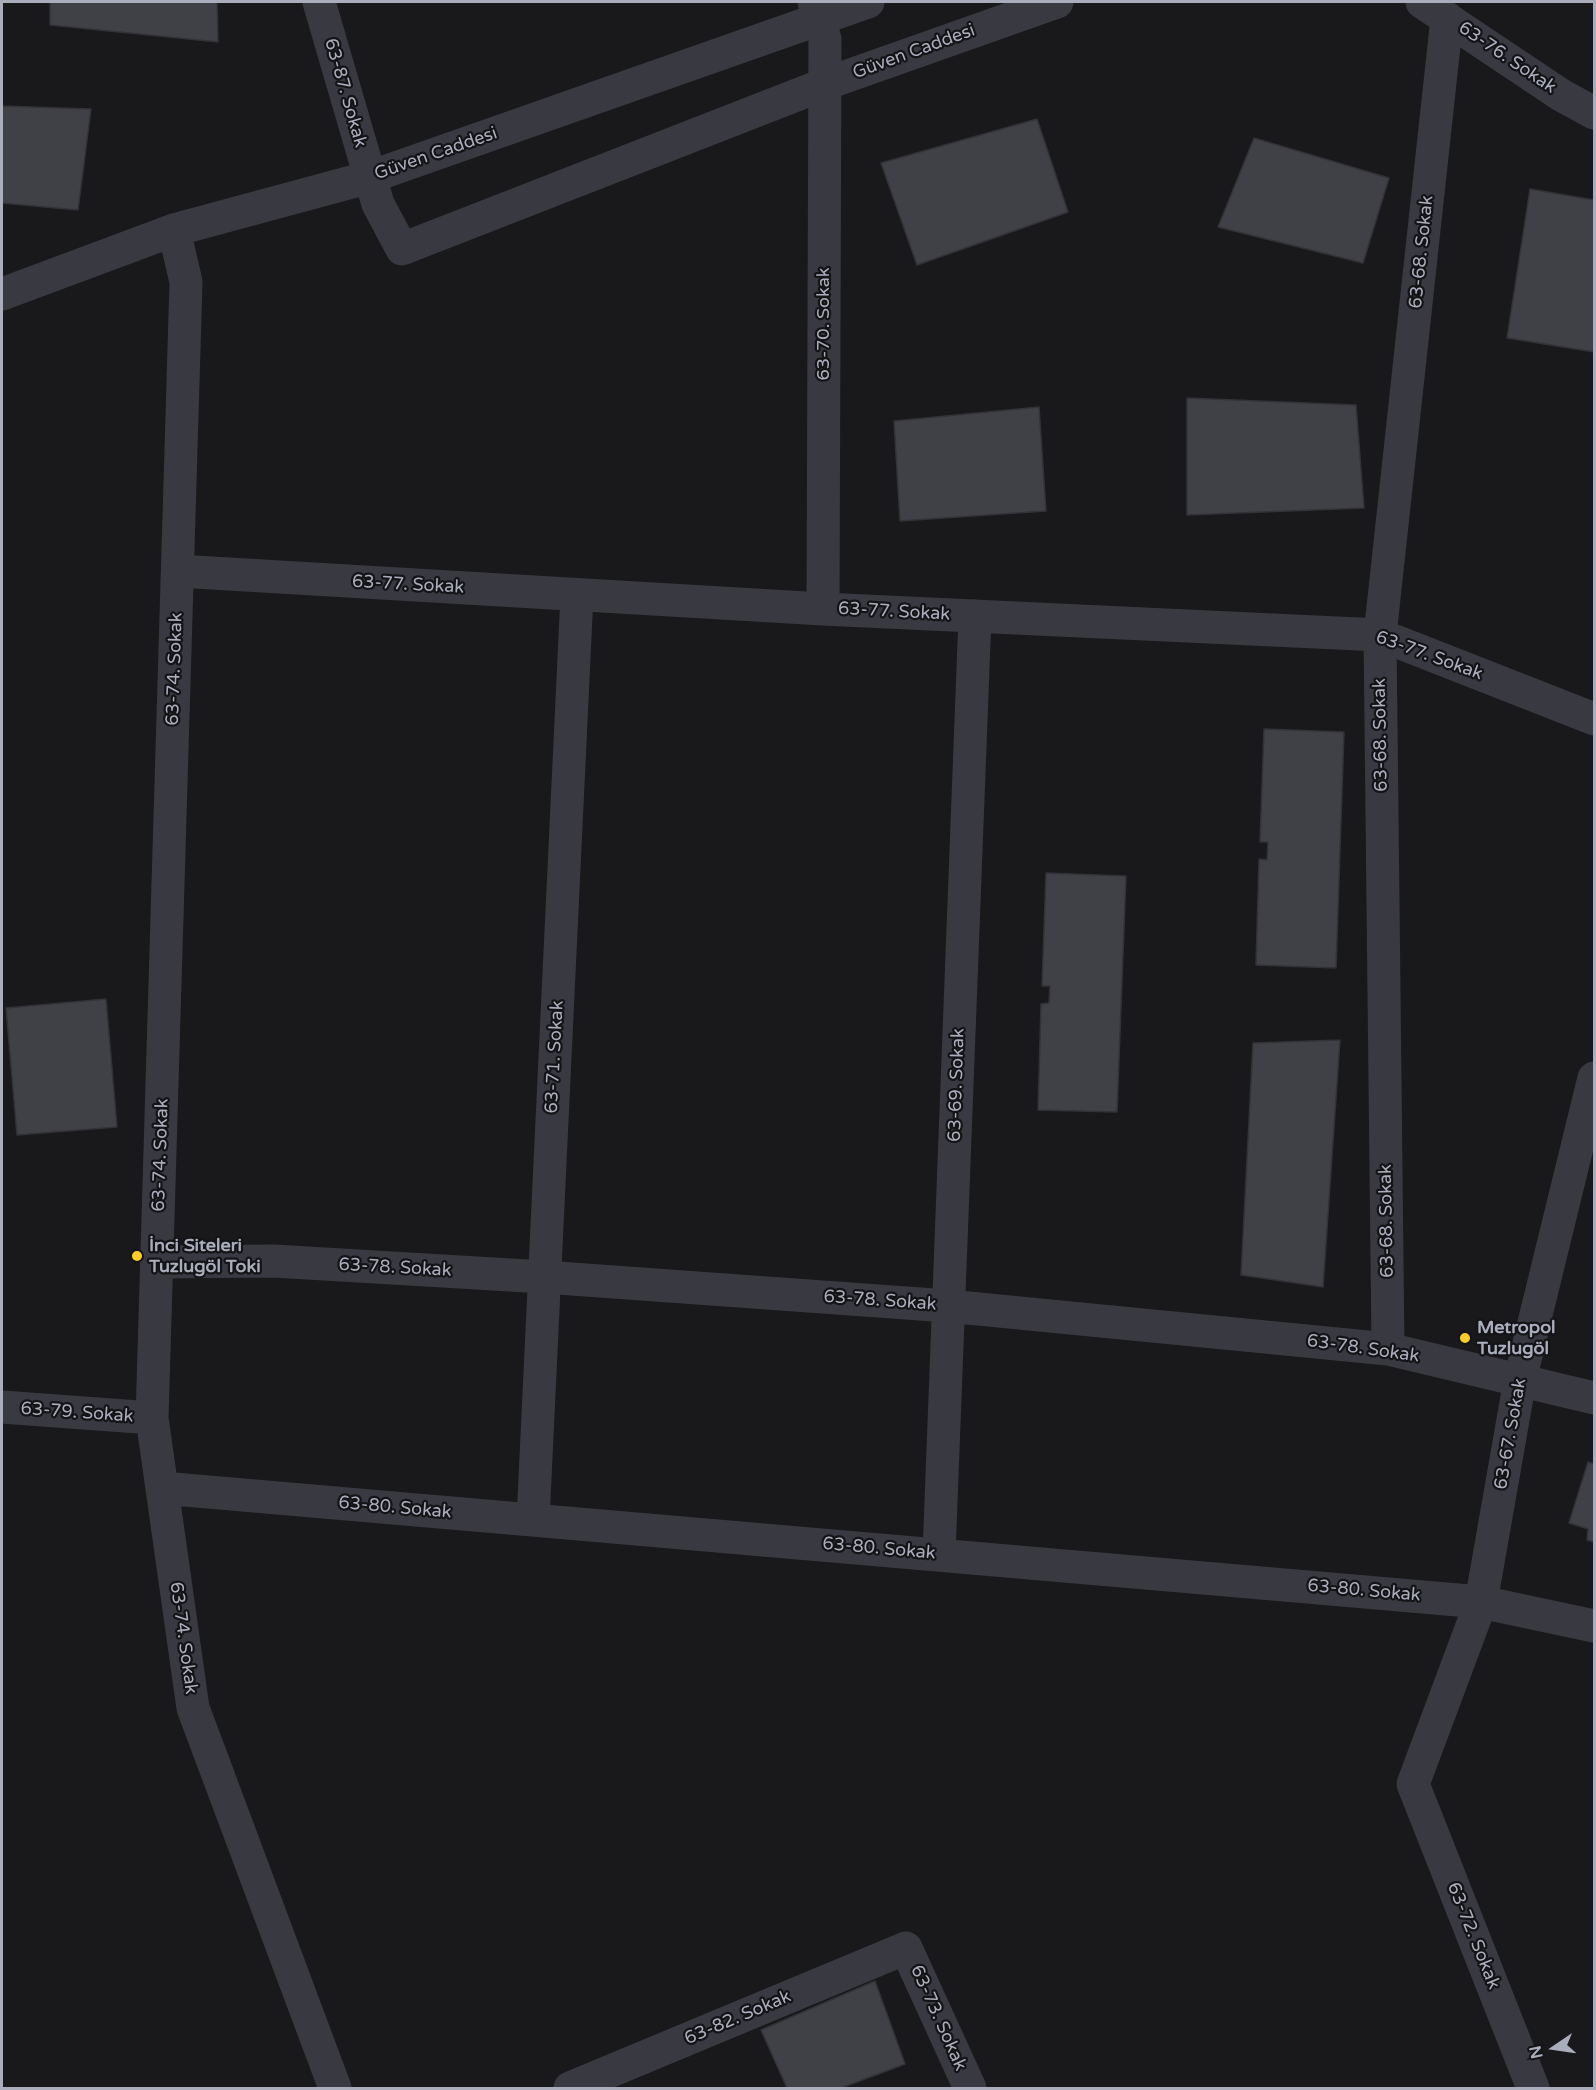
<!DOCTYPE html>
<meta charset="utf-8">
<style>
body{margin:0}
#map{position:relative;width:1596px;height:2090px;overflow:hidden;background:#19191b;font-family:"Varela Round",sans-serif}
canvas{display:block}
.frame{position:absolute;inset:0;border:3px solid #aaaebc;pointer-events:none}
.north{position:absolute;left:1524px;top:2018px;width:60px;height:60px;-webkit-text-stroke:4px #141416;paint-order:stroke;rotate:257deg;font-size:16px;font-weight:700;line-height:24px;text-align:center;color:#aaaebc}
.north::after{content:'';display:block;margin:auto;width:21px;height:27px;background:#aaaebc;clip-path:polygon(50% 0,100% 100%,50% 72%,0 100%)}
</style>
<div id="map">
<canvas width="1596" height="2090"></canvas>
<div class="frame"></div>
<div class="north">N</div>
</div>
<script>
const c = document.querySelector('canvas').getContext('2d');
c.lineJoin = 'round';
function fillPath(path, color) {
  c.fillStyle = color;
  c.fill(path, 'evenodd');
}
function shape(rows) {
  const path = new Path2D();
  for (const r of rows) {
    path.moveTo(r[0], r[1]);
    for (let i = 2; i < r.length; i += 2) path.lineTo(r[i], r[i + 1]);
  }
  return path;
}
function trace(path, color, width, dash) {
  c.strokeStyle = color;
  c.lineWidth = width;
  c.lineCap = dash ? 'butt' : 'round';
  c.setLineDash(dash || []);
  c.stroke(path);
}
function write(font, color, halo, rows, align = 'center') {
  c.font = font + ' "Varela Round",sans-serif';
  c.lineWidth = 4.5;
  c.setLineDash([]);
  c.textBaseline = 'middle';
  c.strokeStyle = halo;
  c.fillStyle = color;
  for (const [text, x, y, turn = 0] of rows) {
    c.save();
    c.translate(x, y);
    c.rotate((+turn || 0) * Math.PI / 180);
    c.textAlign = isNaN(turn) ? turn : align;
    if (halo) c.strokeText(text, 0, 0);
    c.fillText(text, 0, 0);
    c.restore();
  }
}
const building = shape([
 [50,2,217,2,218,42,50,25,50,2],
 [2,106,91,109,78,210,2,203,2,106],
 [1037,119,1068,212,917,265,881,163,1037,119],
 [1254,138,1389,178,1363,263,1218,227,1254,138],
 [1530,189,1594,200,1594,352,1507,338,1530,189],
 [1187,398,1356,405,1364,508,1187,515,1187,398],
 [1039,407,1046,511,900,521,894,421,1039,407],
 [1264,729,1344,732,1336,968,1256,965,1259,859,1267,860,1268,842,1260,842,1264,729],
 [1046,873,1126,876,1117,1112,1038,1110,1041,1004,1049,1003,1050,986,1042,986,1046,873],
 [106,999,117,1127,17,1135,6,1008,106,999],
 [1340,1040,1323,1287,1241,1275,1253,1043,1340,1040],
 [1588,1462,1594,1464,1594,1542,1587,1540,1588,1529,1569,1523,1588,1462],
 [875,1981,905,2064,841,2088,787,2088,761,2030,875,1981]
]);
const minor = shape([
 [319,2,378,204,402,249,825,84,1057,2],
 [814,2,825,39,823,609],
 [1422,2,1561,95,1594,113],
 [174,230,186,282,152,1418,193,1708,335,2088],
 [2,294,174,230,370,177,868,2],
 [178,571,823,609,1380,635,1594,719],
 [158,1262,274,1261,544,1277,948,1306,1388,1349,1594,1398],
 [1388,1349,1380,635,1447,18],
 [2,1407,152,1418],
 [162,1488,1481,1602,1594,1626],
 [533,1520,577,595],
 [939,1554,975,616],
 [570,2088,906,1948,970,2088],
 [1533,2088,1413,1784,1481,1602,1520,1380,1594,1078]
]);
const markers = [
 [137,1256,6,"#ffcc2d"],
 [1465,1338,6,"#ffcc2d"]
];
const streetNames = [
 ["Güven Caddesi",914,52,-20],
 ["63-76. Sokak",1507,58,34],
 ["63-87. Sokak",345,93,74],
 ["Güven Caddesi",436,154,-19],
 ["63-68. Sokak",1422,252,-84],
 ["63-70. Sokak",824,324,-90],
 ["63-77. Sokak",408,585,3],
 ["63-77. Sokak",894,612,3],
 ["63-77. Sokak",1429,656,20],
 ["63-74. Sokak",175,669,-88],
 ["63-68. Sokak",1381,735,-91],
 ["63-71. Sokak",555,1057,-87],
 ["63-69. Sokak",957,1085,-88],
 ["63-74. Sokak",161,1155,-88],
 ["63-68. Sokak",1387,1221,-91],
 ["63-78. Sokak",395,1268,3],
 ["63-78. Sokak",880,1301,4],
 ["63-78. Sokak",1363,1349,8],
 ["63-79. Sokak",77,1413,4],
 ["63-67. Sokak",1511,1434,-80],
 ["63-80. Sokak",395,1508,5],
 ["63-80. Sokak",879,1549,5],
 ["63-80. Sokak",1364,1591,5],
 ["63-74. Sokak",183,1638,82],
 ["63-72. Sokak",1473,1936,68],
 ["63-82. Sokak",738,2018,-23],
 ["63-73. Sokak",938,2018,66]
];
const poiNames = [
 ["İnci Siteleri",149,1246],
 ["Tuzlugöl Toki",149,1267],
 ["Metropol",1477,1328],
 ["Tuzlugöl",1477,1349]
];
fillPath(building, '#404146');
trace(building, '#333238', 1.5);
trace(minor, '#393a41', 33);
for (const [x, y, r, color] of markers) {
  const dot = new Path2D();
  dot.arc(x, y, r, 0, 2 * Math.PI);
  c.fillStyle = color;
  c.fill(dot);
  trace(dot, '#141416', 2);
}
write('18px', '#aaaebc', '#141416', streetNames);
write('bold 18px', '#aaaebc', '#141416', poiNames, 'left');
</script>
